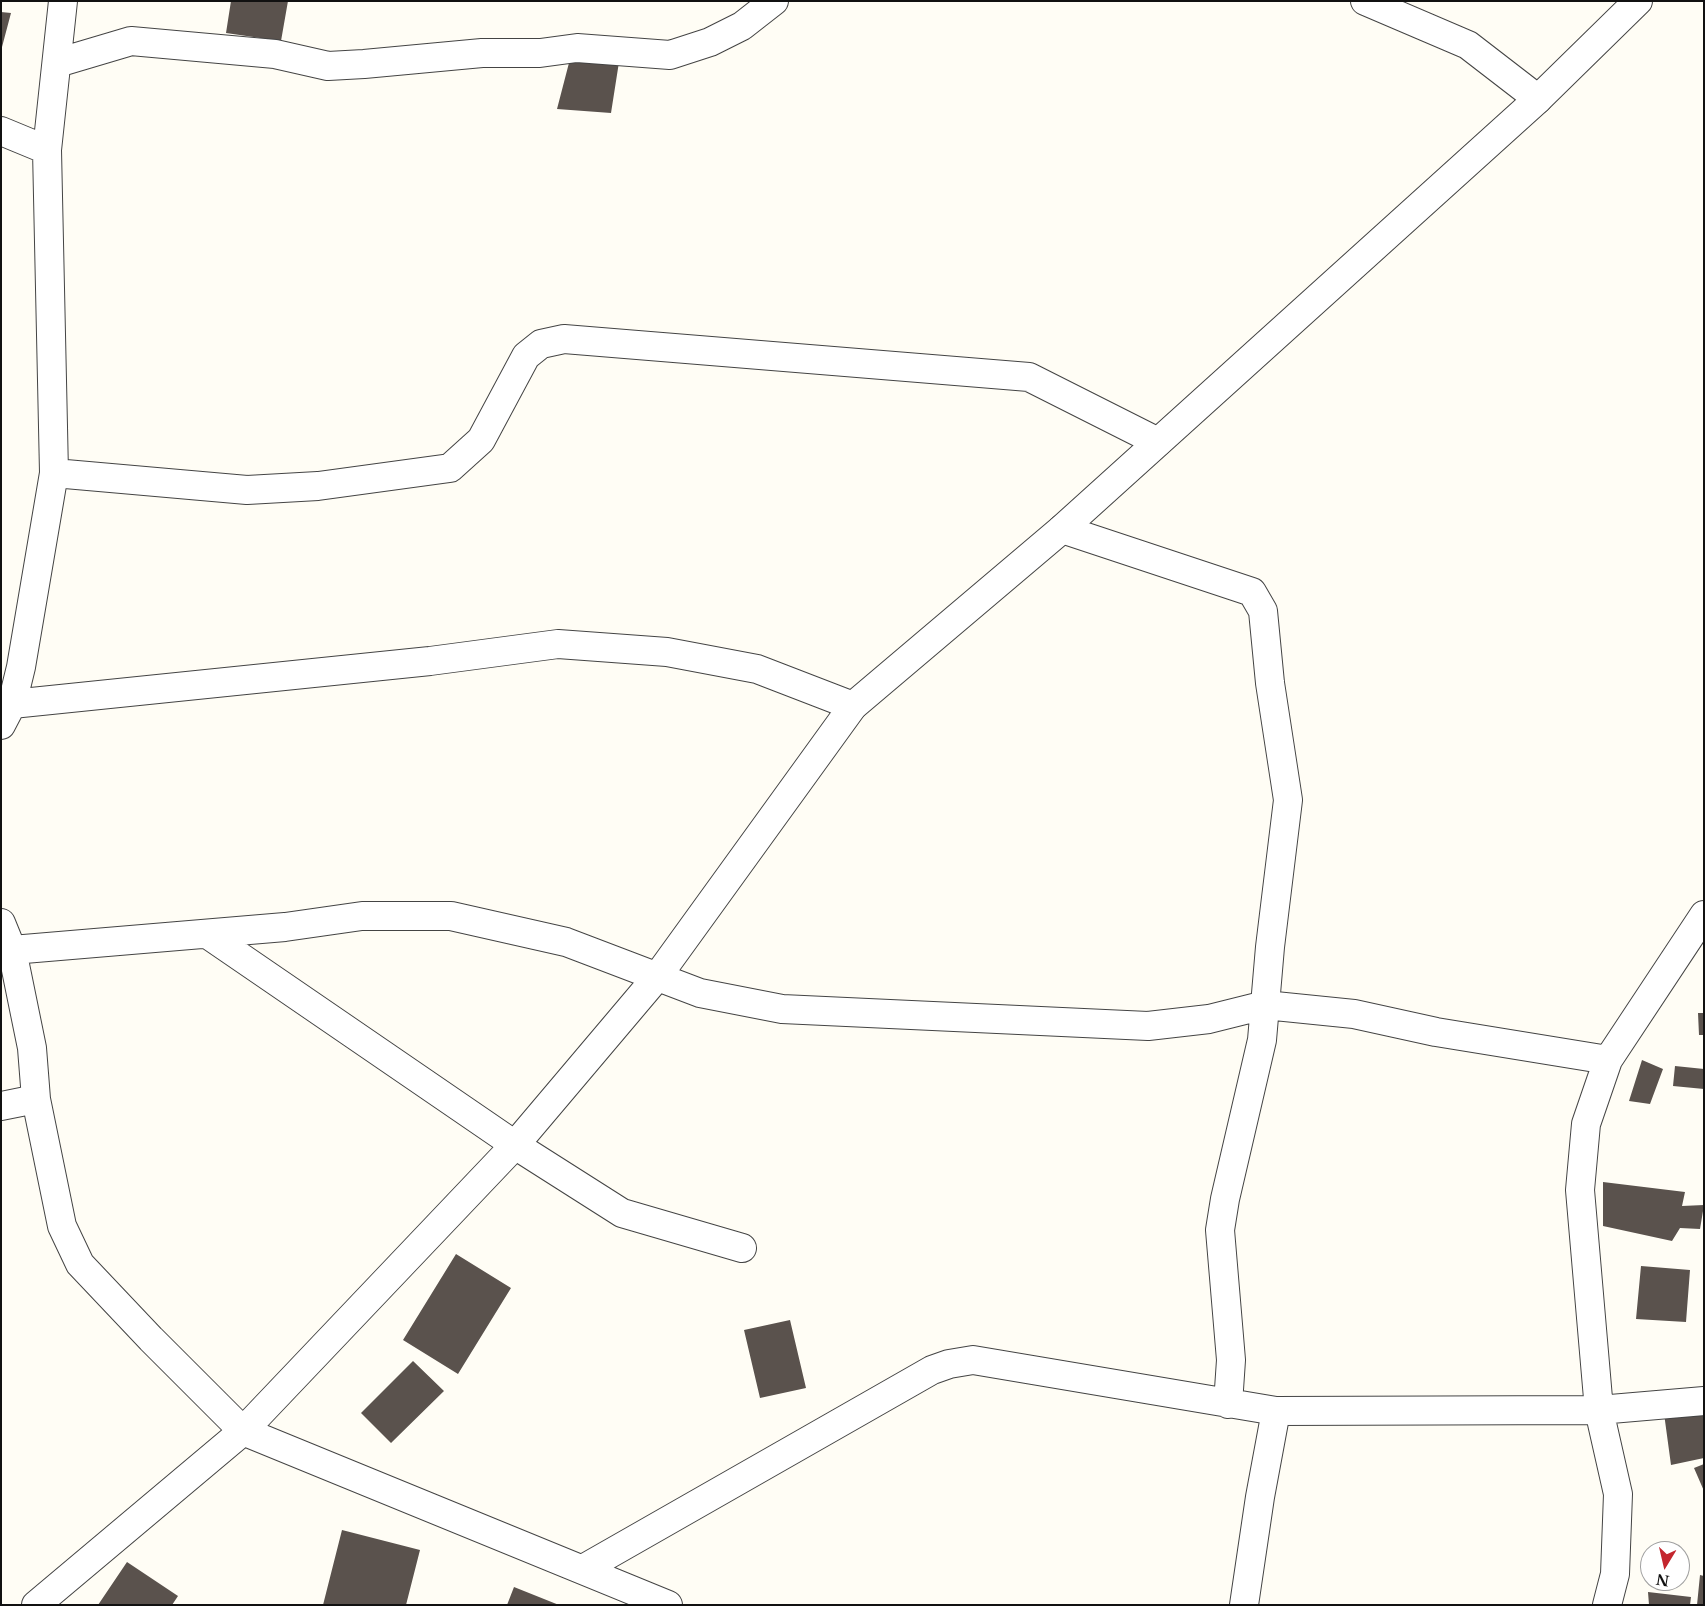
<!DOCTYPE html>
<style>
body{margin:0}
#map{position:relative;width:1705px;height:1606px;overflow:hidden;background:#fffdf5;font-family:"Libre Baskerville",serif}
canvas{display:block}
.frame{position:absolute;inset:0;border:2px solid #111;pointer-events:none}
.north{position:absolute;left:1640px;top:1541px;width:50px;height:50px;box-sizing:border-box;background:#fff;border:1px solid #a0a0a0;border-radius:50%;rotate:189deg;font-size:14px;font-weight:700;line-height:20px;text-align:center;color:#111}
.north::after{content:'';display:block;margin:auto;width:18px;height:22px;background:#c4262e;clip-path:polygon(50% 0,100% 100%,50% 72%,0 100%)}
</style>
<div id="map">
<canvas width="1705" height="1606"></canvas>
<div class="frame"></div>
<div class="north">N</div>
</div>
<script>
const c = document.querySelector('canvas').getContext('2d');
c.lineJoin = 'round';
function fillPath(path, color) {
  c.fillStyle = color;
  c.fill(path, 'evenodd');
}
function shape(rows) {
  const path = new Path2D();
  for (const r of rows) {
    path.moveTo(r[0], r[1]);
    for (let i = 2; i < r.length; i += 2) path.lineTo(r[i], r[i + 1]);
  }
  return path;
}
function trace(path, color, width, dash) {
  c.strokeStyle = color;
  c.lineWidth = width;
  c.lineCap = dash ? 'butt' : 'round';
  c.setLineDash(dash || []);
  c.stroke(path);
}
const building = shape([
 [231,1,288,1,281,41,226,33],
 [1,12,11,13,2,47,1,47],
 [570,59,619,62,611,113,557,109],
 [1698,1013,1704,1013,1704,1035,1699,1035],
 [1642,1060,1663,1069,1650,1104,1629,1101],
 [1675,1066,1704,1069,1704,1089,1673,1086],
 [1603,1182,1685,1192,1682,1206,1704,1205,1700,1229,1680,1228,1672,1241,1603,1226],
 [456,1254,511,1288,458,1374,403,1340],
 [1641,1266,1690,1270,1686,1322,1636,1319],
 [790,1320,806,1388,760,1398,744,1330],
 [413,1361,444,1391,391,1443,361,1413],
 [1704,1404,1704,1458,1671,1465,1663,1406],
 [1704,1464,1704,1491,1694,1468],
 [342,1530,420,1550,406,1605,323,1605],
 [127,1562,178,1596,172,1605,98,1605],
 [1700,1575,1704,1576,1704,1605,1697,1605],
 [514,1587,559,1605,507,1605],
 [1648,1592,1691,1597,1690,1605,1649,1605]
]);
const minor = shape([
 [1365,1,1468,45,1538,99],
 [57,63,131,41,275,54,328,66,364,64,482,53,540,53,577,48,670,55,710,42,742,26,774,1],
 [1,131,47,150],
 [54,473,247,490,318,486,450,468,481,440,526,356,541,344,564,339,1029,377,1158,442],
 [1062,529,1252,592,1263,611,1270,683,1288,800,1270,947,1262,1040,1225,1199,1220,1230,1231,1360,1228,1404],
 [12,704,430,661,558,644,667,652,757,669,853,706],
 [1,725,12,704,21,667,54,473,47,150,63,1],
 [1,923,12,950,32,1048,36,1099,62,1226,80,1264,151,1339,243,1431,668,1605],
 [207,934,515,1145,622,1213,742,1248],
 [12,950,285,927,362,916,451,916,566,942,700,993,782,1009,1148,1026,1209,1019,1265,1005,1354,1014,1436,1032,1608,1060],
 [1,1106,36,1099],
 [583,1569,932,1370,949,1364,973,1360,1276,1411,1599,1410,1704,1401],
 [1244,1605,1260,1497,1276,1411],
 [1607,1605,1615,1574,1618,1494,1599,1410,1580,1190,1586,1124,1608,1060,1704,915]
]);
const tertiary = shape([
 [36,1605,243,1431,515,1145,657,977,853,706,1062,529,1538,99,1638,1]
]);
fillPath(building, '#5a524d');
trace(minor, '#444', 30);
trace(tertiary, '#444', 30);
trace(minor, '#fff', 28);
trace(tertiary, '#fff', 28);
</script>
